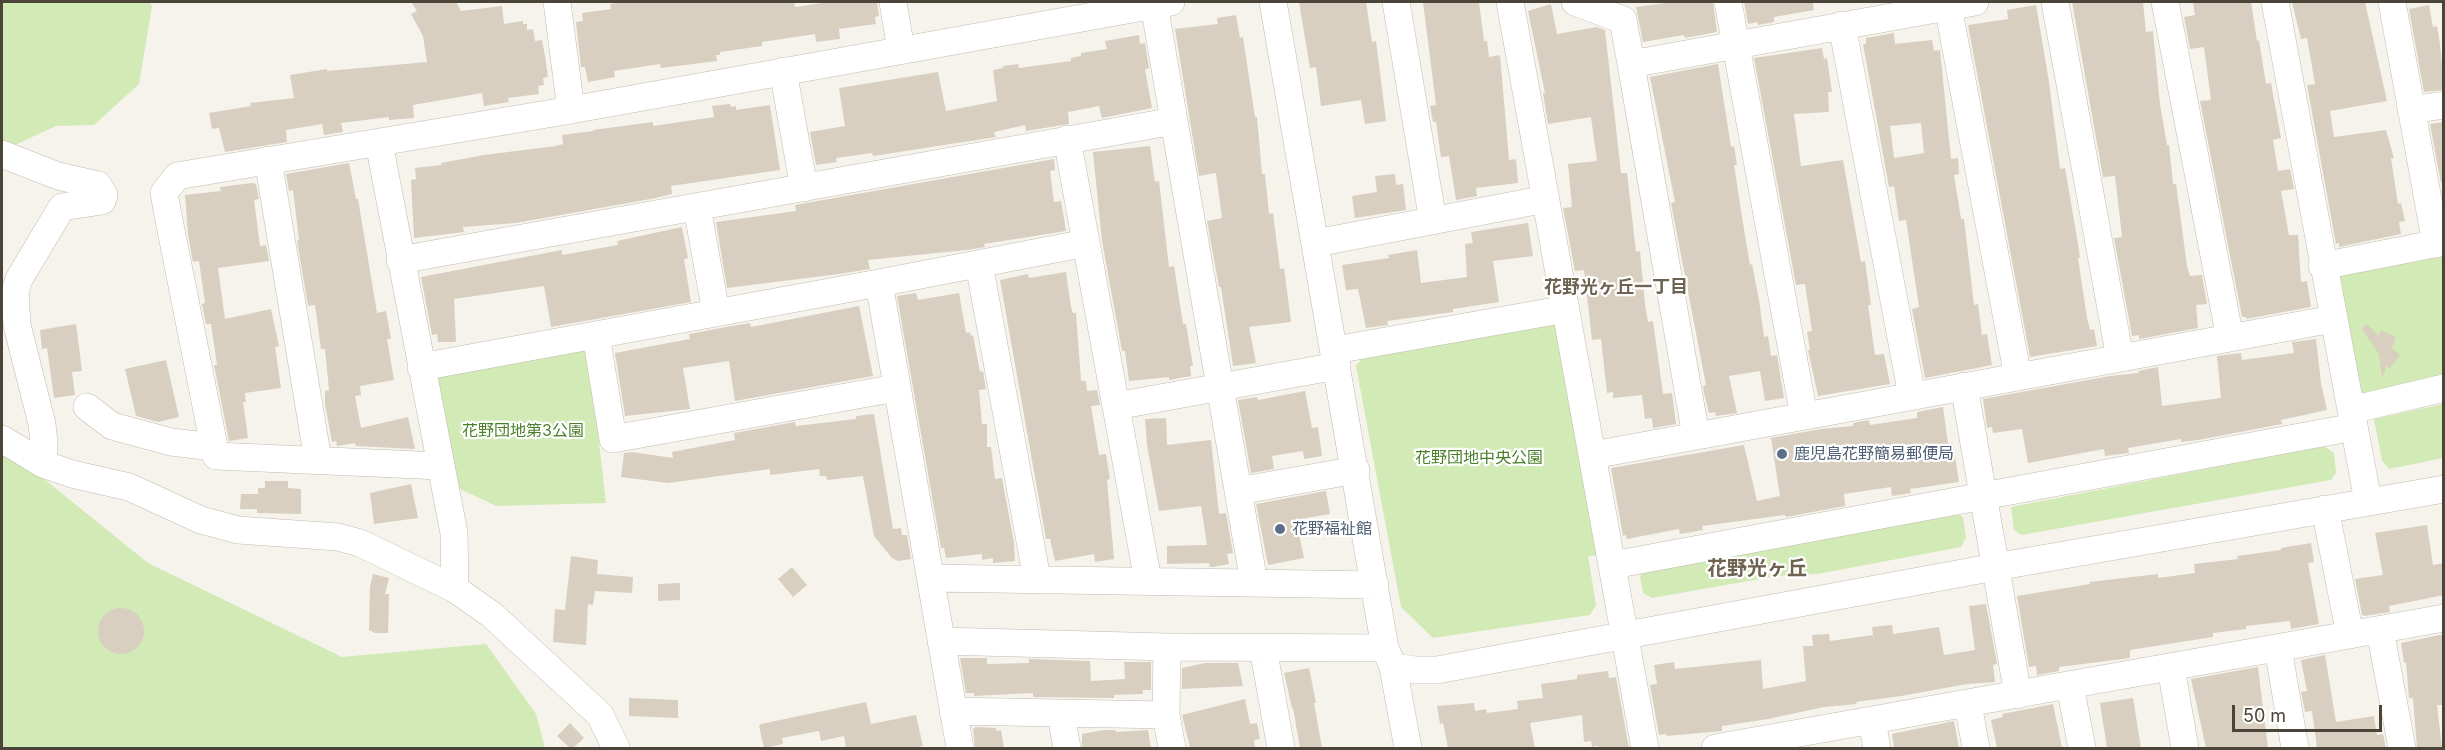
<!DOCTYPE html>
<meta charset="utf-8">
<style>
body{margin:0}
#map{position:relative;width:2445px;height:750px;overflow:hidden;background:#f6f3ec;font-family:Inter,sans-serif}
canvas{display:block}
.frame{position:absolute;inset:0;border:3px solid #4b4439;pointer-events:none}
.scale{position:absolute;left:2232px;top:705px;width:150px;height:27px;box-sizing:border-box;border:3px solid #4b4439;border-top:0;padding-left:8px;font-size:18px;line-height:21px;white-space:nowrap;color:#4b4439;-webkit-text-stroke:4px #fff;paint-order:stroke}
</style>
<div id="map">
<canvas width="2445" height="750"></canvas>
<div class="frame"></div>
<div class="scale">50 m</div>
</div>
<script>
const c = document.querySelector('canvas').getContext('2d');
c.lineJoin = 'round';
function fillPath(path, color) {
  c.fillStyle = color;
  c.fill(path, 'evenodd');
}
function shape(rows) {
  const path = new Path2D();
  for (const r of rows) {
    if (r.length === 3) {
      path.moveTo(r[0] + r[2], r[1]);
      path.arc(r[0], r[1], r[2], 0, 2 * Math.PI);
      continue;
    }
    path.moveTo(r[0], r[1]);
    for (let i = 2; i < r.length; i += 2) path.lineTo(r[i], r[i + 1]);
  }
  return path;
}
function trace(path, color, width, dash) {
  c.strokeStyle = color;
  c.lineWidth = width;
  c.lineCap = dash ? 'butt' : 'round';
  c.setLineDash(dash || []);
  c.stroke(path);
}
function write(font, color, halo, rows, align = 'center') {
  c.font = font + ' Inter,"Noto Sans JP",sans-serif';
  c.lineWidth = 4.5;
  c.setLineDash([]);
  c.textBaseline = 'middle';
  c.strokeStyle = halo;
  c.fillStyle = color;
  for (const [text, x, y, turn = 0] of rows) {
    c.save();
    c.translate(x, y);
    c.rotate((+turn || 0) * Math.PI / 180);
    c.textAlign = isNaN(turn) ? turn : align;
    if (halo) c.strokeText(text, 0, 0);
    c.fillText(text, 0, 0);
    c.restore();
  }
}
const green = shape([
 [2,2,150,2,152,7,139,84,94,125,56,126,2,151],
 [2443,251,2443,377,2364,400,2356,394,2335,282,2346,268],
 [1549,320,1562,329,1598,555,1588,556,1596,605,1590,615,1433,638,1401,607,1356,366,1365,354],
 [578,347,589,355,606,503,496,506,454,486,437,384,441,372],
 [2443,404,2443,458,2389,469,2382,461,2374,419],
 [2,445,148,563,342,657,486,644,536,714,545,748,2,748],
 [2324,446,2334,453,2336,473,2331,480,2021,535,2014,530,2011,507],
 [1954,511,1963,517,1966,537,1961,547,1817,574,1777,576,1652,598,1643,593,1640,576,1645,568]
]);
const building = shape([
 [411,2,456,2,461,11,502,6,504,24,523,21,523,24,527,24,527,30,533,29,535,41,542,40,545,56,548,77,543,78,544,85,538,86,539,94,508,98,509,102,484,106,482,93,413,105,414,118,389,120,389,117,341,123,343,132,324,135,322,124,286,130,287,142,225,152,219,128,212,129,209,113,251,106,250,103,294,98,290,75,327,69,327,71,427,62,423,36,411,14,417,11],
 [625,2,794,2,795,7,829,2,877,2,879,16,875,17,876,24,839,29,840,39,816,42,815,34,762,42,762,46,720,52,720,55,716,55,717,61,661,68,660,64,614,71,615,77,588,82,585,67,581,67,576,22,583,21,582,13,611,9,610,4],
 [1299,2,1366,2,1372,42,1376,41,1386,121,1365,124,1361,100,1321,106,1316,67,1310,68],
 [1423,2,1479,2,1484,41,1487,41,1489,57,1500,55,1509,160,1516,159,1518,183,1476,188,1477,196,1456,200,1449,156,1441,157,1436,122,1433,122,1430,106,1436,105],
 [1673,2,1713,2,1717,32,1685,38,1684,35,1643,42,1636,7],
 [1744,2,1813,2,1814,10,1774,17,1774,22,1758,25,1757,22,1748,24],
 [2072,2,2143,2,2146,32,2153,31,2160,105,2167,145,2169,145,2173,184,2176,184,2187,266,2190,276,2202,275,2207,304,2196,305,2198,328,2139,339,2139,335,2132,336,2114,238,2122,237,2115,176,2103,177],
 [2193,2,2251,2,2257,41,2259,40,2266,84,2271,83,2281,138,2273,140,2278,171,2290,169,2294,189,2281,191,2289,235,2298,235,2301,282,2307,281,2311,307,2246,319,2246,317,2242,317,2200,101,2211,100,2204,47,2190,49,2184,17,2195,15],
 [2292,2,2365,2,2387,101,2330,111,2334,137,2386,130,2394,158,2391,158,2398,204,2401,203,2405,221,2399,222,2401,234,2339,247,2339,243,2336,244,2307,85,2315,84,2307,38,2301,39],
 [1551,4,1557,34,1597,27,1605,30,1621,173,1627,173,1636,252,1640,251,1645,304,1648,322,1653,321,1663,394,1672,393,1676,424,1653,428,1652,418,1645,419,1642,395,1613,398,1613,392,1607,393,1601,339,1592,340,1584,270,1575,271,1563,208,1572,207,1568,164,1597,161,1591,117,1548,124,1543,93,1545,93,1528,11],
 [2036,5,2049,82,2060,169,2065,168,2077,238,2080,258,2078,258,2087,318,2090,330,2094,329,2097,346,2030,357,1968,25,2008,19,2007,10],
 [2429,5,2433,27,2437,26,2440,44,2444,90,2424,92,2409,9],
 [1236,15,1240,38,1243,37,1255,117,1257,117,1262,174,1265,174,1269,214,1273,213,1280,269,1284,268,1291,322,1249,327,1256,363,1233,366,1221,287,1219,287,1207,221,1222,218,1216,173,1199,176,1175,29,1218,24,1217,18],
 [1894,33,1895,44,1932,40,1934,51,1940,50,1951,159,1958,158,1959,174,1954,175,1961,219,1964,219,1974,305,1978,304,1982,335,1987,334,1992,365,1925,378,1912,309,1919,307,1906,220,1899,221,1894,186,1889,187,1863,44,1866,44,1866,38],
 [1921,123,1924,153,1894,158,1890,126],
 [1139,35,1140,44,1145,43,1149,68,1145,69,1152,108,1102,118,1099,106,1068,112,1069,124,1026,131,1025,125,994,132,996,137,873,156,872,153,836,158,837,162,816,165,810,132,845,126,839,88,938,72,946,111,997,101,993,70,1003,68,1003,66,1018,64,1019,68,1071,61,1071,58,1081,56,1081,53,1107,49,1105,41],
 [1822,48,1824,59,1827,58,1832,92,1828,92,1829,112,1794,114,1801,166,1843,160,1861,262,1865,261,1871,305,1868,305,1875,355,1884,354,1890,384,1818,396,1808,350,1810,350,1807,332,1812,331,1805,284,1796,285,1754,58],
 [1718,64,1731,147,1734,146,1737,165,1734,165,1742,217,1750,265,1752,264,1759,300,1764,337,1768,336,1771,356,1777,355,1784,398,1765,401,1760,371,1729,376,1737,413,1716,416,1715,412,1709,413,1704,393,1703,386,1706,385,1671,203,1675,202,1650,77],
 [730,104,731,107,736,106,736,110,770,105,780,170,671,186,672,194,656,198,516,223,463,227,464,232,414,238,411,180,416,179,415,168,441,165,441,163,484,155,556,146,563,144,562,135,593,131,593,130,653,122,653,126,714,117,712,106],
 [2444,122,2444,182,2441,183,2430,124],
 [1150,146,1155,182,1159,181,1169,267,1174,266,1183,324,1186,324,1193,366,1190,366,1191,376,1169,380,1169,377,1129,381,1125,351,1122,351,1102,241,1093,152],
 [1054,159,1055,170,1050,171,1054,202,1061,201,1066,231,984,244,985,247,966,250,868,260,870,269,839,274,727,288,716,222,796,211,795,205],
 [349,163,356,199,358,199,377,313,386,311,391,339,387,339,394,380,360,386,361,395,355,396,361,428,408,417,415,449,356,446,355,443,337,446,336,441,332,442,325,404,325,391,329,390,325,349,321,349,315,305,308,306,297,241,299,240,293,190,289,191,286,174],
 [1395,174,1396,185,1403,184,1406,210,1355,218,1352,196,1377,192,1375,176],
 [252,183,256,184,259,199,254,200,260,246,266,245,269,261,218,268,225,319,271,309,279,346,275,347,281,388,245,393,246,402,243,402,248,438,229,441,214,365,217,365,211,324,206,324,202,304,205,303,199,261,193,262,188,234,185,195,221,191,220,187],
 [1528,223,1533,256,1493,261,1499,302,1453,309,1453,312,1387,321,1388,325,1366,328,1358,289,1346,290,1342,265,1389,258,1388,255,1417,250,1421,283,1467,277,1465,244,1473,243,1471,232],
 [682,227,688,258,684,259,691,302,551,327,544,286,454,299,456,342,438,342,437,334,432,335,421,277,562,250,562,255,618,245,617,241],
 [1066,272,1071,307,1073,313,1076,313,1081,381,1086,381,1087,391,1097,390,1100,405,1091,406,1099,455,1106,454,1110,479,1107,480,1114,559,1095,562,1094,554,1055,561,1050,539,1046,539,1000,280,1028,274,1029,278],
 [916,293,918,300,959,293,966,333,970,332,971,336,973,335,980,372,983,371,986,389,979,390,982,424,987,424,987,447,991,447,995,479,1002,478,1014,543,1015,561,993,563,993,558,982,560,982,554,946,558,944,548,941,548,897,296],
 [859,306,873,376,735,401,729,361,683,368,690,409,625,416,615,353,690,339,689,334,726,327,750,323,751,327],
 [76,324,82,371,72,372,75,395,54,398,47,348,42,349,40,330],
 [2367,324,2379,336,2381,330,2396,337,2392,348,2400,355,2389,369,2387,365,2382,379,2379,354,2362,329],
 [2316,339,2321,383,2327,410,2281,420,2282,424,2198,440,2181,442,2181,439,2128,448,2129,453,2105,456,2104,449,2028,463,2022,429,1993,433,1992,427,1987,428,1983,399,2110,376,2139,373,2138,371,2158,367,2162,406,2221,398,2217,356,2241,353,2242,360,2294,353,2292,342],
 [166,360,179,417,158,422,136,416,125,369],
 [1305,391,1312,428,1318,427,1322,456,1304,459,1303,451,1272,456,1274,469,1251,473,1238,400,1257,397,1258,400],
 [1943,407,1948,444,1953,443,1959,482,1910,489,1911,493,1892,496,1891,487,1844,494,1845,506,1786,517,1785,515,1702,526,1703,530,1680,534,1679,529,1627,539,1626,535,1623,536,1611,468,1744,445,1757,501,1780,496,1771,438,1821,429,1853,426,1853,423,1869,420,1870,425,1917,418,1917,412],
 [874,414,893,529,901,528,902,535,907,535,911,559,898,561,892,558,874,536,863,476,827,480,826,476,820,476,819,469,770,475,770,469,668,483,621,477,624,453,632,452,673,458,672,452,735,440,734,433,795,422,796,426,856,419,856,416],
 [1166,418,1167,445,1211,440,1219,514,1226,513,1233,553,1227,554,1229,564,1213,567,1210,567,1209,563,1167,564,1167,546,1207,545,1201,506,1159,511,1147,445,1145,419],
 [265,481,288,481,288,488,301,489,301,514,257,513,257,509,240,509,241,494,258,494,258,488,265,488],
 [411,484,418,518,374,524,370,493],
 [1326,491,1330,514,1296,520,1304,558,1268,565,1256,504],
 [2427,525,2433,565,2444,563,2444,595,2389,606,2390,612,2364,616,2362,615,2355,579,2383,575,2375,533],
 [2311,543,2314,562,2308,563,2319,624,2291,629,2290,621,2246,626,2246,629,2213,633,2213,637,2130,650,2130,658,2059,667,2059,671,2037,675,2036,666,2029,667,2017,596,2090,584,2089,582,2158,574,2158,578,2195,573,2194,564,2238,559,2237,556,2281,550,2281,548],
 [571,556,598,560,597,574,633,577,632,593,595,591,593,605,588,604,586,645,553,642,555,609,565,610],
 [792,567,807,585,793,597,778,579],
 [373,574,389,578,385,594,389,594,388,633,375,633,369,630,370,587],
 [680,583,680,600,658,601,658,584],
 [1986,604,1997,664,1993,665,1995,682,1967,684,1901,696,1856,702,1857,704,1824,707,1768,719,1722,726,1722,731,1667,736,1666,734,1659,735,1650,685,1657,684,1654,665,1674,662,1675,669,1761,660,1763,689,1806,681,1803,646,1813,646,1812,635,1829,634,1830,641,1873,635,1872,627,1892,625,1893,634,1939,627,1944,655,1975,650,1969,606],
 [121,631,23],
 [2444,634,2444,705,2437,705,2442,748,2417,748,2413,698,2409,698,2406,662,2404,663,2401,643],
 [2325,655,2336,722,2374,716,2377,735,2383,734,2386,748,2317,748,2312,711,2305,712,2301,692,2307,691,2301,660],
 [960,658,987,658,987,664,1029,663,1029,659,1032,659,1090,661,1091,681,1125,679,1124,662,1151,662,1151,690,1143,690,1143,694,1114,695,1114,698,1033,697,1033,693,974,696,974,693,966,693],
 [1205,663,1238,663,1243,686,1182,689,1182,668],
 [2258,667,2268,748,2206,748,2191,679],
 [1309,668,1316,703,1314,703,1322,748,1300,748,1293,708,1292,708,1284,673],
 [1608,671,1609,678,1616,677,1629,748,1599,748,1598,746,1592,747,1591,741,1584,742,1582,715,1530,723,1535,748,1448,748,1443,723,1440,724,1437,706,1474,703,1475,711,1486,709,1487,713,1518,709,1517,701,1543,698,1541,684,1577,679,1577,675],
 [629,698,678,700,678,718,629,716],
 [2133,698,2141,748,2107,748,2100,703],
 [1245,699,1250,724,1257,723,1260,739,1254,740,1255,748,1190,748,1182,715],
 [866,702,871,724,916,715,923,746,911,748,846,748,844,736,821,741,819,731,782,738,783,744,764,748,759,726,761,724],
 [2053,704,2062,748,1997,748,1991,720,2003,717,2002,714],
 [1954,721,1959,748,1894,748,1892,734],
 [570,723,584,738,573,748,570,748,557,736],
 [976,727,996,728,996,731,1001,730,1004,748,975,748,973,729],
 [1104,730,1115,730,1116,732,1148,730,1151,748,1082,748,1082,734]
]);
const minor = shape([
 [557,2,571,110],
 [893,2,901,50],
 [1273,2,1385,648,1393,667,1408,748],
 [1396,2,1433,221],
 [1510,2,1645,748],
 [1575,2,1623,20,1631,64,1975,2],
 [1728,2,1804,416],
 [2055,2,2120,358],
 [2165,2,2230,338],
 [2275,2,2368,501],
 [2392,2,2436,244],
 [1948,6,2018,377],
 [1842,25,1912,396],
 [1631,64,1696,436],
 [783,71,804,188],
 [2411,110,2444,105],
 [1174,121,1254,583],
 [1067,139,1148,581],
 [379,143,454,533,455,589],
 [2,154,58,176,98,185,104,195,102,201,62,207,19,279,15,292,17,325,42,424,44,443,43,464],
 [268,160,318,460],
 [697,207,716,313],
 [1316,243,1546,199],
 [400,260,1174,121,1154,4],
 [979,264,1037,579],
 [2322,266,2444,242],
 [879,283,960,748],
 [596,335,613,439,896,388],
 [1335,350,1566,309],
 [421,367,879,283,1086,243],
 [1964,386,2018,695],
 [1116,406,1337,366],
 [87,407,112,426,171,442,214,447],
 [2351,410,2444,388],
 [2,439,43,464,72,474,129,487,201,520,238,530,338,537,360,543,455,589,492,615,600,715,616,748],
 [1593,455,2333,319],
 [441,466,216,456,167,210,164,193,177,176,571,110,1171,2],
 [1238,491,1356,470],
 [2325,509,2350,635],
 [1613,565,2354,427],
 [931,578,1375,585],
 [2380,630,2402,748],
 [941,641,1167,647,1385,648],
 [1167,647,1166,715,1172,748],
 [1263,648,1281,748],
 [2278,648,2295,748],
 [1393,667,1415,670,1437,670,1995,567,2444,489],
 [2171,668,2185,748],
 [2070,686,2082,748],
 [1968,704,1976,748],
 [953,711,1166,715],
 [1061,715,1067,748],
 [1872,721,1877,748],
 [1715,748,2444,618]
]);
const markers = [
 [1782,454,6,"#5c6f8a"],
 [1280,529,6,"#5c6f8a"]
];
const parkNames = [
 ["花野団地第3公園",523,431],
 ["花野団地中央公園",1479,458]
];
const serviceNames = [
 ["鹿児島花野簡易郵便局",1794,454],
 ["花野福祉館",1292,529]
];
const neighbourhoodNames = [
 ["花野光ヶ丘一丁目",1616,288]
];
const quarterNames = [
 ["花野光ヶ丘",1757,569]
];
fillPath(green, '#d2eab5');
fillPath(building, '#d8cfc1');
trace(minor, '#c2bbae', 28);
trace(minor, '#fff', 27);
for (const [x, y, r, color] of markers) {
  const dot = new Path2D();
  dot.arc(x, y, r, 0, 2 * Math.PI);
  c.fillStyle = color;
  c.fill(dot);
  trace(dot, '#fff', 2);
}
write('16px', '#4a7f2a', '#fff', parkNames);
write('16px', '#4e5e75', '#fff', serviceNames, 'left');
write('bold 18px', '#6e6250', '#fff', neighbourhoodNames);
write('bold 20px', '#6e6250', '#fff', quarterNames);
</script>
